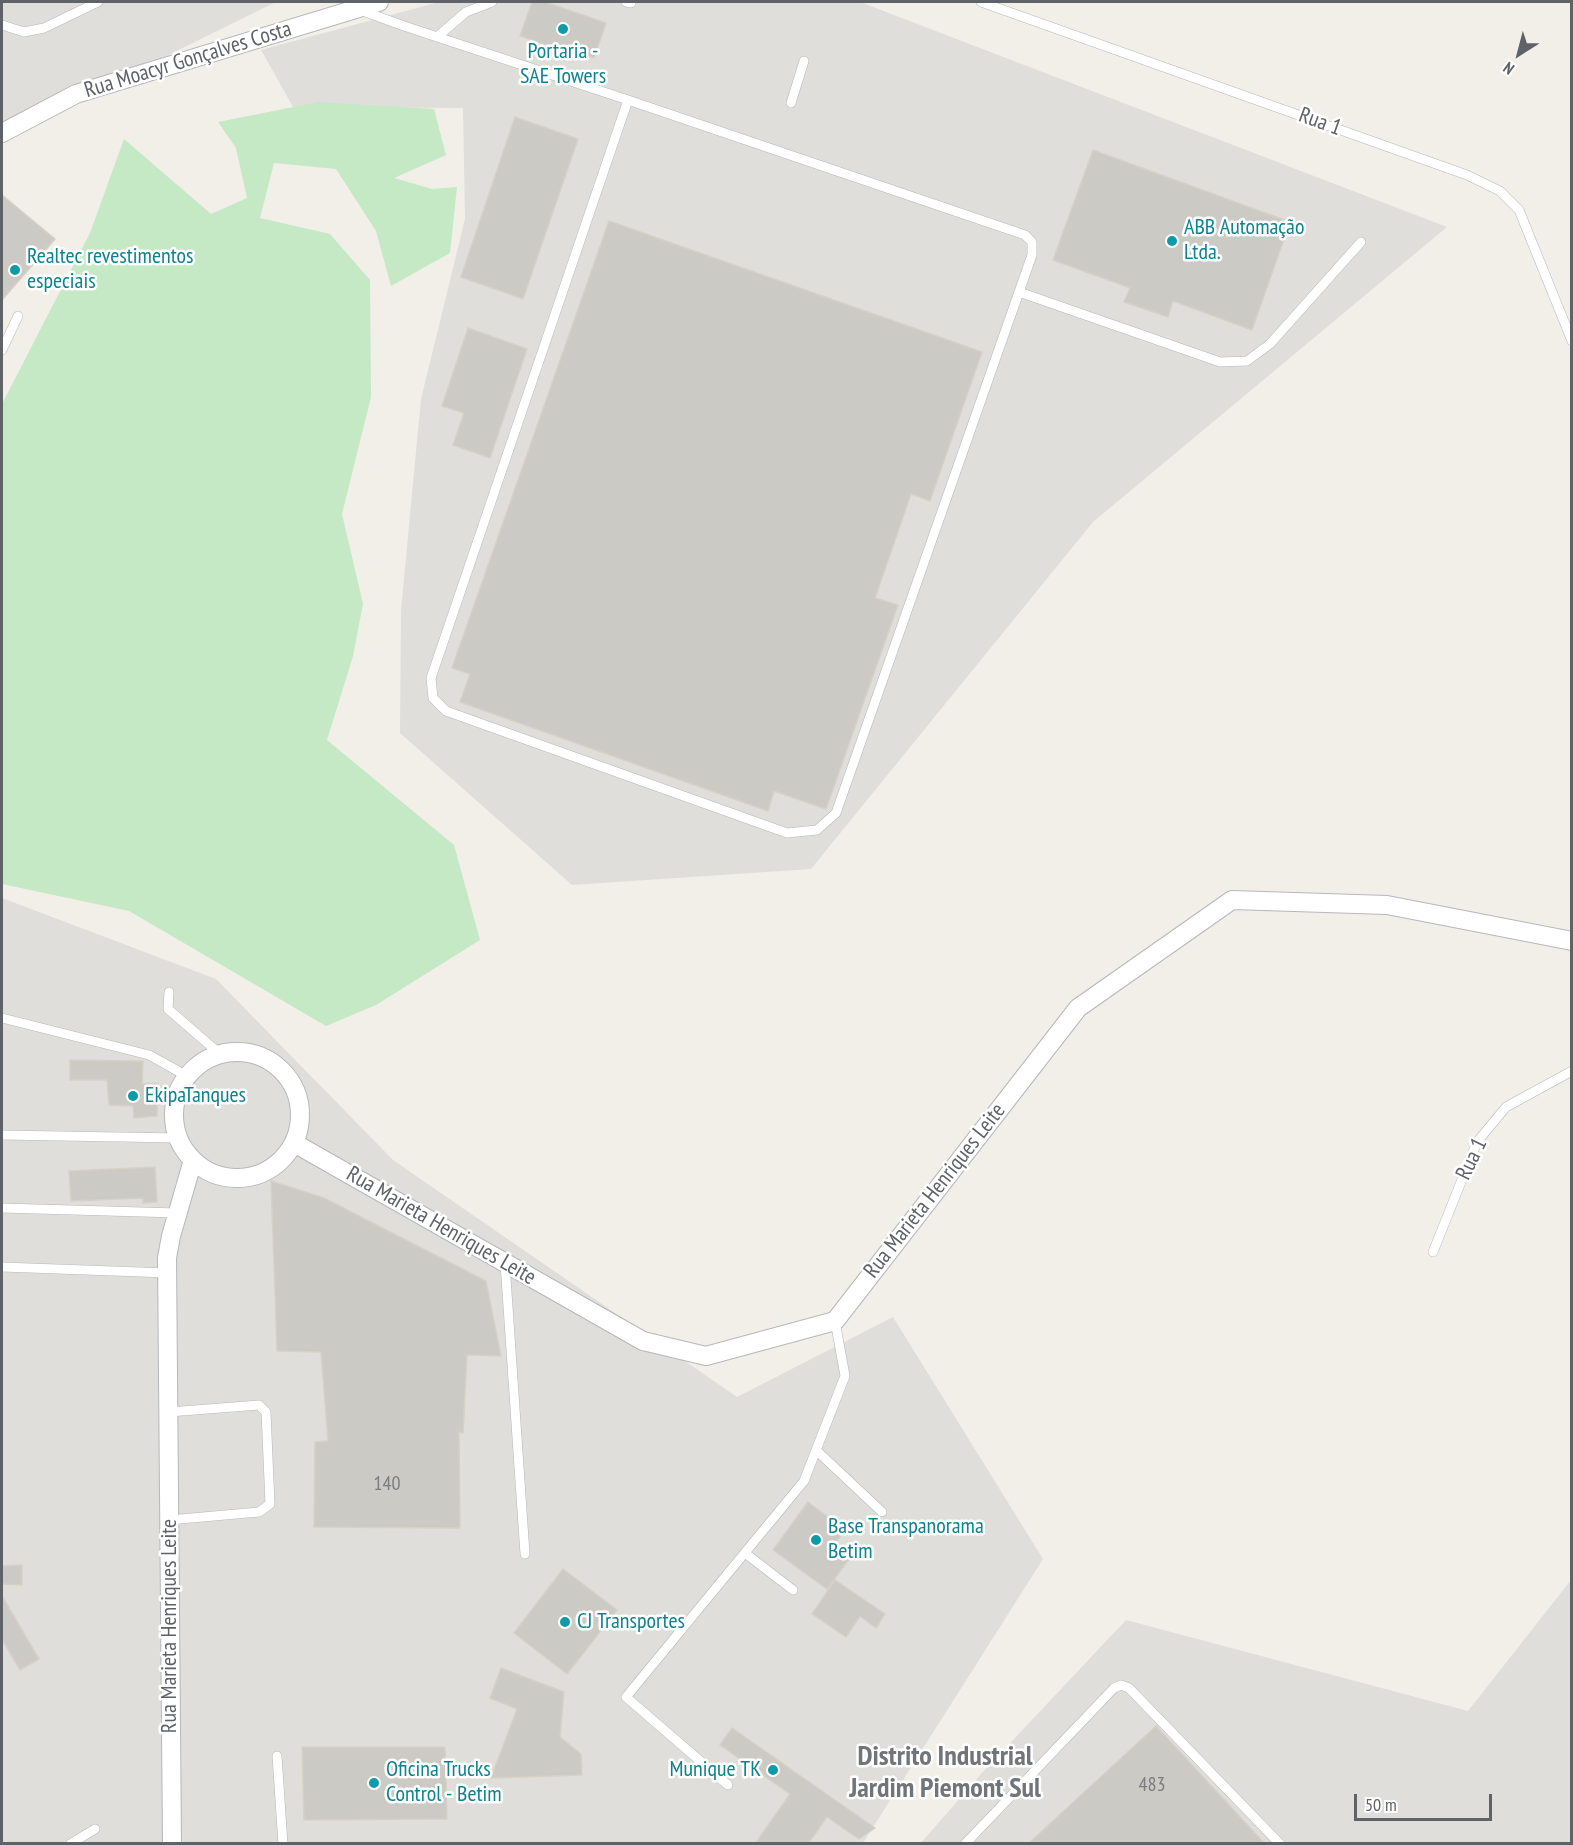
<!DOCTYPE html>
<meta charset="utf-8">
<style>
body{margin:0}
#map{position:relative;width:1573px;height:1845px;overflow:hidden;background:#f1efe8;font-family:"PT Sans Narrow",sans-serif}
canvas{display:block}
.frame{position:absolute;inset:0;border:3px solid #5f6368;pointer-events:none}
.north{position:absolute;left:1489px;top:24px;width:60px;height:60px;-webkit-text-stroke:4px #fff;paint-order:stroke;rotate:216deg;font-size:16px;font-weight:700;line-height:24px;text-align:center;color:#5f6368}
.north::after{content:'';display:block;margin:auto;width:21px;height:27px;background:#5f6368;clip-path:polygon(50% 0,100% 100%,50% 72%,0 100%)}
.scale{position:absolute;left:1354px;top:1794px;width:138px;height:27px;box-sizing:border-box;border:3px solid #5f6368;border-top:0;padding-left:8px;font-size:18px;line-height:21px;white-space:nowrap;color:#5f6368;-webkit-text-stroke:4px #fff;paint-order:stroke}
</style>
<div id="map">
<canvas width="1573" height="1845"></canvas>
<div class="frame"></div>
<div class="north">N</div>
<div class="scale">50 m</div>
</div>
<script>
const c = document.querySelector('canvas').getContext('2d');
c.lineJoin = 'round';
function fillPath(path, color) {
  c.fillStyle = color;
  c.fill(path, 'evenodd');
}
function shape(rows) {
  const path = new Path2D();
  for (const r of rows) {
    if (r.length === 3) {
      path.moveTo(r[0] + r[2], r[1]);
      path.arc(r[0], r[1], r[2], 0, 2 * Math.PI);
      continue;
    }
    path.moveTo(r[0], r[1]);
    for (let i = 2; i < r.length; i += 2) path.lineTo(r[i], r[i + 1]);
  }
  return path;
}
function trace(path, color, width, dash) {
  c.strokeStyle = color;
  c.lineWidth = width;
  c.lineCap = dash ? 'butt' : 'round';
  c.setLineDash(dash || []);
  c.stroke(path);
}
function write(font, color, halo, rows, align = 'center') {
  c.font = font + ' "PT Sans Narrow",sans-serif';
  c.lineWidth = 5;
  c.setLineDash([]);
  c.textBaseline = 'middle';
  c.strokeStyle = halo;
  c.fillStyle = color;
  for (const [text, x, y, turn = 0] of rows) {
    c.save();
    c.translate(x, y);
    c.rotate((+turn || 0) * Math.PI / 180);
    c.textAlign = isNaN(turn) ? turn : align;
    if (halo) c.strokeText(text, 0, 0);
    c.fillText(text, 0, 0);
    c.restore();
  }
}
const industrial = shape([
 [2,2,276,2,2,137],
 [439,2,860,2,1447,227,1093,522,811,869,572,885,400,733,401,610,421,399,465,219,463,108,293,107,261,50],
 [2,898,216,979,393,1160,737,1397,893,1317,1043,1559,863,1843,2,1843],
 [1571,1580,1571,1843,920,1844,981,1774,1126,1620,1468,1711]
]);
const green = shape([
 [319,102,434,109,446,155,394,178,432,189,457,187,450,253,391,286,376,231,336,169,274,163,260,218,330,234,370,280,371,397,342,514,363,604,353,656,327,740,454,845,480,940,376,1005,326,1026,129,911,2,884,2,404,90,233,124,139,211,214,247,198,236,148,218,122]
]);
const building = shape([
 [532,2,545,2,606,23,594,58,570,50,566,61,541,53,544,44,520,36,532,2],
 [515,117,578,139,523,299,461,277,515,117],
 [1093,150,1290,222,1252,330,1173,301,1168,317,1124,302,1130,288,1053,260,1093,150],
 [2,195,55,239,2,300,2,195],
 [609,221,982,352,930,501,911,494,875,598,898,605,826,809,774,791,768,811,460,702,470,674,452,668,609,221],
 [468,328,527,349,490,458,453,445,464,413,442,406,468,328],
 [70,1060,143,1061,142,1084,158,1083,157,1116,134,1118,133,1106,109,1105,107,1080,70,1080,70,1060],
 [155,1167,157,1202,143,1203,143,1198,71,1201,69,1171,155,1167],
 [271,1181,324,1198,486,1281,501,1356,467,1355,463,1433,459,1432,460,1528,314,1527,315,1442,328,1441,321,1352,277,1351,271,1181],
 [808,1502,845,1530,833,1547,849,1559,827,1589,773,1550,808,1502],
 [22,1565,22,1585,2,1584,2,1566,22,1565],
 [563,1569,617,1610,567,1674,514,1633,563,1569],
 [835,1580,885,1614,876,1628,860,1616,846,1637,812,1614,835,1580],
 [2,1596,39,1659,20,1670,2,1639,2,1596],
 [501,1668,564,1692,560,1737,581,1754,582,1775,491,1778,517,1709,490,1698,501,1668],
 [1156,1726,1265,1844,1028,1844,1156,1726],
 [732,1728,875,1828,859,1839,827,1817,808,1844,755,1844,790,1794,720,1745,732,1728],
 [302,1747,445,1747,447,1819,304,1820,302,1747]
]);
const service = shape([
 [626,2,631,3],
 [981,2,1467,175,1500,191,1519,210,1572,341],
 [360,10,404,26,628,100,1025,235,1032,242,1032,255,836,813,817,830,787,833,446,711,433,698,431,678,628,100],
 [2,25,24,32,44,28,98,2],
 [437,37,466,12,492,2],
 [791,103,804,61],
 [1019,292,1220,362,1247,361,1270,344,1361,242],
 [2,350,18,316],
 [169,992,168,1009,220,1054],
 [2,1018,149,1055,187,1076],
 [2,1135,179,1138],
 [2,1208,177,1213],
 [1433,1252,1477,1142,1506,1107,1572,1071],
 [505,1263,525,1554],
 [2,1267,168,1273],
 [169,1412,259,1405,266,1412,270,1504,259,1512,169,1520],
 [816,1450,882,1512],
 [745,1553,793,1590],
 [277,1756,283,1844],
 [728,1785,626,1697,804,1481,845,1376,835,1321],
 [70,1844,95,1829],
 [965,1844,1114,1688,1121,1685,1129,1688,1280,1844]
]);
const minor = shape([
 [2,133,76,94,379,2],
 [237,1115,63],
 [294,1143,643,1341,706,1356,835,1321,1078,1008,1232,900,1387,905,1572,941],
 [172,1844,167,1258,171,1236,193,1160]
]);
const markers = [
 [563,29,6,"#0f9aa8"],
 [1172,241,6,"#0f9aa8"],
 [15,270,6,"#0f9aa8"],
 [133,1096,6,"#0f9aa8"],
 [816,1540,6,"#0f9aa8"],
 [565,1622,6,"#0f9aa8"],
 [773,1770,6,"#0f9aa8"],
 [374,1783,6,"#0f9aa8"]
];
const numberNames = [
 ["140",387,1484],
 ["483",1152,1785]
];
const cultureNames = [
 ["Portaria -",563,52,"center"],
 ["SAE Towers",563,77,"center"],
 ["ABB Automação",1184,228],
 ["Ltda.",1184,253],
 ["Realtec revestimentos",27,257],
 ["especiais",27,282],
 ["EkipaTanques",145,1096],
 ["Base Transpanorama",828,1527],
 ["Betim",828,1552],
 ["CJ Transportes",577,1622],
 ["Oficina Trucks",386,1770],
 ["Control - Betim",386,1795],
 ["Munique TK",761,1770,"right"]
];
const streetNames = [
 ["Rua Moacyr Gonçalves Costa",188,60,-17],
 ["Rua 1",1320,122,20],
 ["Rua 1",1472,1159,-64],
 ["Rua Marieta Henriques Leite",935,1191,-52],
 ["Rua Marieta Henriques Leite",441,1226,30],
 ["Rua Marieta Henriques Leite",170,1626,-90]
];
const districtNames = [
 ["Distrito Industrial",945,1757],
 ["Jardim Piemont Sul",945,1789]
];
fillPath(industrial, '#e0deda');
fillPath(green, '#c5e8c5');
fillPath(building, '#cccac5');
trace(building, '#d6d1c6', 1.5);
trace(service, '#b5b8bc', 10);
trace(minor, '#b5b8bc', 20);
trace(service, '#fff', 9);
trace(minor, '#fff', 18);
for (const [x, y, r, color] of markers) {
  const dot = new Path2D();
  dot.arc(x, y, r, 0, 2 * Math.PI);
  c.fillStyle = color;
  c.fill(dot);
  trace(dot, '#fff', 2);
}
write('20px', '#7a7d7f', null, numberNames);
write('22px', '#0d838f', '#fff', cultureNames, 'left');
write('22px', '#5f6368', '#fff', streetNames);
write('bold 28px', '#70757a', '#fff', districtNames);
</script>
